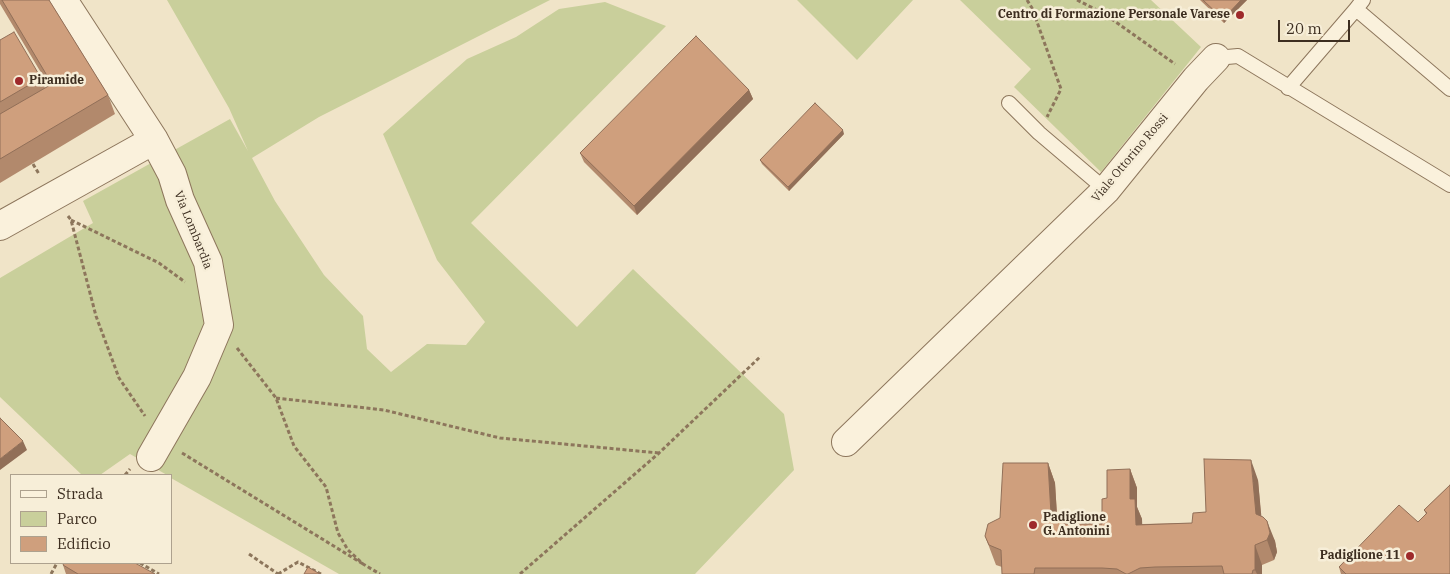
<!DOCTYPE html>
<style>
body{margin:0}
#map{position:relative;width:1450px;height:574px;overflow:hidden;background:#f0e4c8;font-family:"IBM Plex Serif",serif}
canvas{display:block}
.legend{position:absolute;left:10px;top:474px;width:162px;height:90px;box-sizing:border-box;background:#f7eed8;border:1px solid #ada18e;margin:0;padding:6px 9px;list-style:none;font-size:15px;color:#3d2e20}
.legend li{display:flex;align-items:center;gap:10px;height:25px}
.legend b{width:25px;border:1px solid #ada18e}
.scale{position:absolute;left:1278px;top:20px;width:72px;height:22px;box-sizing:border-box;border:2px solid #3d2e20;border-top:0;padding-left:6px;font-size:15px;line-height:18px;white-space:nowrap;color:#3d2e20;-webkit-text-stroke:4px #f7eed8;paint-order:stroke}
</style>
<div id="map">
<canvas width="1450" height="574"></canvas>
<ul class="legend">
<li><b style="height:6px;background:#faf1dc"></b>Strada</li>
<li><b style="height:14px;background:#c9cf9b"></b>Parco</li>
<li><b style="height:14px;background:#cf9f7d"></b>Edificio</li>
</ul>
<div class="scale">20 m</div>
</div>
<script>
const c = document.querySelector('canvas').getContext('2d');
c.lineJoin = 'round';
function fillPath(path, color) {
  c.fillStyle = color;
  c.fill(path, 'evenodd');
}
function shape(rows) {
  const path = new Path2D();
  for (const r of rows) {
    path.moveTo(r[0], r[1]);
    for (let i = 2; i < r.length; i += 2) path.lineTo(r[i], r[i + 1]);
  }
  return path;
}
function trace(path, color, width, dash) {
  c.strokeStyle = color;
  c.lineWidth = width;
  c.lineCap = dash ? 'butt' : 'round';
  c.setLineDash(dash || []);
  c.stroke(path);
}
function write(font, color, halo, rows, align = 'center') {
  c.font = font + ' "IBM Plex Serif",serif';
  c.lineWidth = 5;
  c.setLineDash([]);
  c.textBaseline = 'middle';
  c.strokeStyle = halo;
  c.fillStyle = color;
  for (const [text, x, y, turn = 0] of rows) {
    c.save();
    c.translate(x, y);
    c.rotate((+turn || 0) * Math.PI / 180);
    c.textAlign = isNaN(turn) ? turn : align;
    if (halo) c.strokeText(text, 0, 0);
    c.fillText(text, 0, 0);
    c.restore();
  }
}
const green = shape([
 [167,0,550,0,319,117,252,158,275,201,324,275,363,316,367,349,391,372,427,344,466,345,485,322,437,260,383,134,467,59,516,37,559,9,605,2,666,26,471,223,577,327,633,269,784,414,794,470,695,574,339,574,171,478,171,475,167,475,130,454,100,475,82,475,0,397,0,278,93,223,83,201,230,119,248,151,229,108],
 [797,0,913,0,857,60],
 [960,0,1151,0,1201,47,1101,172,1014,87,1031,69]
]);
const path = shape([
 [1027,0,1032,8,1061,89,1047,117],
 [1077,0,1103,13,1175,64],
 [33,164,39,174],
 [68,216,71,220,96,316,119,378,145,416],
 [71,220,159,263,185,282],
 [237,348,276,398,294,446,326,487,338,533,348,550,363,564,380,574],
 [276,398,384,410,500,438,659,453],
 [182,453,363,564],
 [125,475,130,469],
 [249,554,278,574],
 [140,563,159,574],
 [51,574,57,563],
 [278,574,298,562,321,574],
 [520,574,659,453,761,356]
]);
const lane = shape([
 [1363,0,1356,9,1450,89],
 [1216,58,1238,56,1450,185],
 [1288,88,1356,9],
 [1009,103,1039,133,1106,190]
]);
const street = shape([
 [63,0,154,140,172,174,180,200,208,262,219,325,197,377,151,457],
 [0,226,154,140],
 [846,442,1106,190,1196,79,1216,58]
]);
const wall = shape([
 [0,0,49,0,108,95,115,114,0,183,0,40,41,78,45,88,49,86,0,4],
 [1200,0,1247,0,1224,23],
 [749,90,753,99,637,215,584,162,580,153],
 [844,134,789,191,762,164,760,160],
 [1048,463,1055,483,1057,514,1063,515,1066,524,1102,524,1107,498,1130,469,1137,488,1137,507,1142,519,1142,524,1192,523,1206,512,1258,480,1261,516,1275,541,1277,552,1274,560,1262,565,1262,574,1002,574,1002,567,996,565,985,536],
 [1450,485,1450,574,1341,574,1339,567,1418,522,1426,514,1424,510],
 [63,565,155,574,66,574]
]);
const shadedWall = shape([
 [1241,0,1247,0,1224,23,1223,19],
 [749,90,753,99,637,215,634,206],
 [843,130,844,134,789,191,788,187],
 [23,441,27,450,0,470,0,459],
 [1251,460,1258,480,1263,534,1256,514],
 [1048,463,1055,483,1058,533,1051,514],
 [1130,469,1137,488,1137,507,1142,519,1143,544,1136,525,1130,499],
 [1267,521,1275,541,1277,552,1274,560,1267,540],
 [1255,545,1262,565,1262,574,1257,574,1255,570]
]);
const building = shape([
 [2,0,49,0,108,95,0,159,0,114,52,84,2,0],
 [1203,0,1241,0,1223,19,1203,0],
 [14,32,41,78,0,102,0,40,14,32],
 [696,36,749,90,634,206,580,153,696,36],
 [815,103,843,130,788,187,760,160,815,103],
 [0,418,23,441,0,459,0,418],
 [1204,459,1251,460,1256,514,1263,517,1267,521,1270,533,1267,540,1255,545,1255,570,1253,570,1252,574,1224,574,1222,566,1155,567,1140,568,1128,574,1126,574,1117,569,1102,568,1035,568,1034,574,1002,574,1001,550,989,545,985,536,988,524,1000,518,1003,463,1048,463,1051,514,1063,515,1064,524,1102,524,1102,499,1107,498,1107,470,1130,469,1130,499,1135,499,1136,525,1192,523,1193,513,1206,512,1204,459],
 [1450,485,1450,574,1346,574,1339,567,1399,505,1418,522,1427,513,1424,510,1450,485],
 [64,563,135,563,155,574,78,574,63,565,64,563],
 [308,567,320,574,304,574,308,567]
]);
const markers = [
 [1240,15,5,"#9e2a2b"],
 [19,81,5,"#9e2a2b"],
 [1033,525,5,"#9e2a2b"],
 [1410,556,5,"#9e2a2b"]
];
const poiNames = [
 ["Centro di Formazione Personale Varese",1230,15],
 ["Piramide",29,81,"left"],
 ["Padiglione",1043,518,"left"],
 ["G. Antonini",1043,532,"left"],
 ["Padiglione 11",1400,556]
];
const streetNames = [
 ["Viale Ottorino Rossi",1130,158,-50],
 ["Via Lombardia",193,230,68]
];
fillPath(green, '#c9cf9b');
trace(lane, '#8d765c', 16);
trace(street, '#8d765c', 30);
trace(path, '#8d765c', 3, [4, 2.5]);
trace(lane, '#faf1dc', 14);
trace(street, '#faf1dc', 28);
fillPath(wall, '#b2896c');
fillPath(shadedWall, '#916f58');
fillPath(building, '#cf9f7d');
trace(building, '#916f58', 1);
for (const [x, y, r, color] of markers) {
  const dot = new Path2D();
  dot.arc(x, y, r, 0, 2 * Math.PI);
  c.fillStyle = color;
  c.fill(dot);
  trace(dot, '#f7eed8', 2);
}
write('bold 12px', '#3d2e20', '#f7eed8', poiNames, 'right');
write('12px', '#3d2e20', '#f7eed8', streetNames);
</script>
